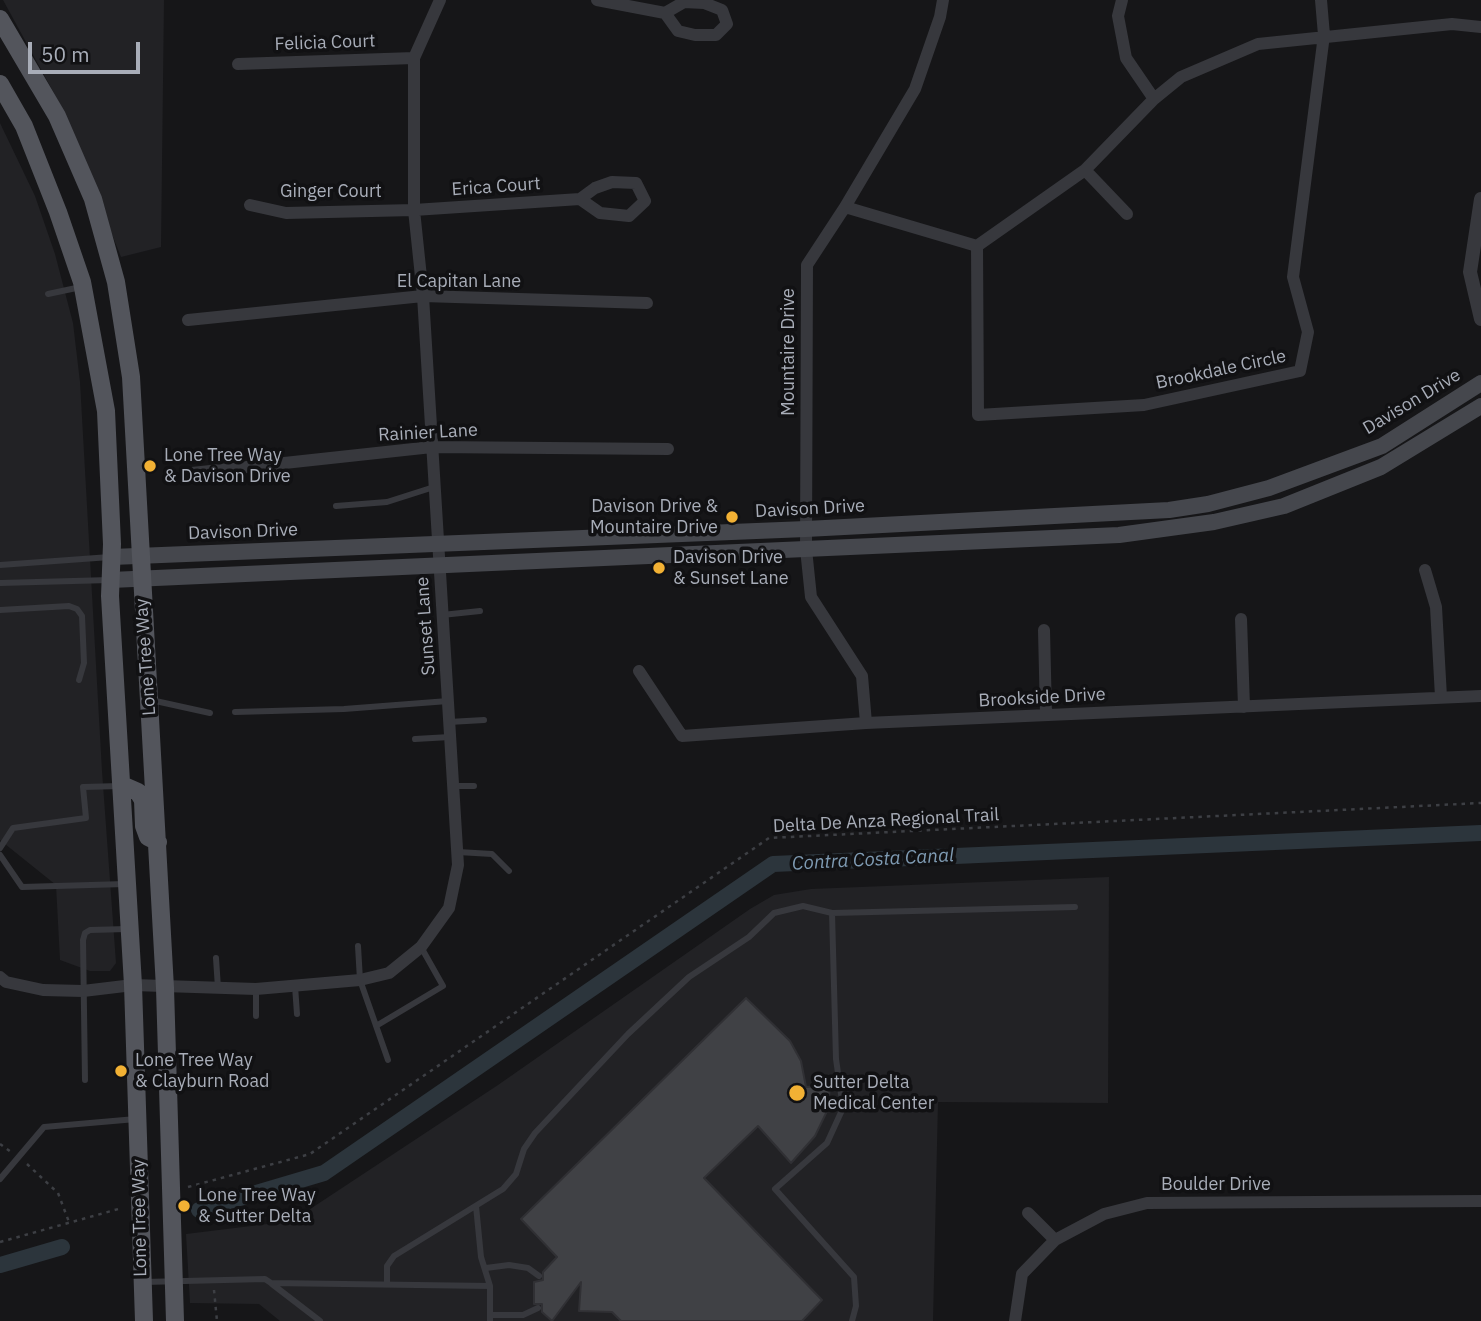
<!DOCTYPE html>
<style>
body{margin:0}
#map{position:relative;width:1481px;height:1321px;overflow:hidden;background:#161618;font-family:"IBM Plex Sans",sans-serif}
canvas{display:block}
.scale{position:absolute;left:28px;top:42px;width:112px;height:32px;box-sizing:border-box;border:4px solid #a8adb8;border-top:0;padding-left:9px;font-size:21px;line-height:24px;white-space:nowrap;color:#a8adb8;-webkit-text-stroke:5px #111113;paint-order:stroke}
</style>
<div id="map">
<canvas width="1481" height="1321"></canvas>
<div class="scale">50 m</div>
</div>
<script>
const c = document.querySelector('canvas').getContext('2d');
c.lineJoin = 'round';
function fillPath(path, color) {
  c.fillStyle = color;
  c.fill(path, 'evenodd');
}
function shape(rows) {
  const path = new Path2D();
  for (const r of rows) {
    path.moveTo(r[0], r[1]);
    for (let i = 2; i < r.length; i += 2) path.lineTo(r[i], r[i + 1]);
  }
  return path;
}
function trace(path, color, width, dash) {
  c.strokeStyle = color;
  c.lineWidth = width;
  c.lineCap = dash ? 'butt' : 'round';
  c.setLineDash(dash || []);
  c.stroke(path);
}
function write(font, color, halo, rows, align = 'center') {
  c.font = font + ' "IBM Plex Sans",sans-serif';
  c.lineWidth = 7;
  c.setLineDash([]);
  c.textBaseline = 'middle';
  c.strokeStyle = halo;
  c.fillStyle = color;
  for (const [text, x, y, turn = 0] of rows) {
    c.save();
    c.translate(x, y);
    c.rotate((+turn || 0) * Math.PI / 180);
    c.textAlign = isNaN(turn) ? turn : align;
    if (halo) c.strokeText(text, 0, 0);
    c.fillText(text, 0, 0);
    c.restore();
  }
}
const built = shape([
 [3,0,164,0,161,247,121,257,61,106],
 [0,123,35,196,55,254,73,323,80,382,102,771,116,963,110,971,90,971,60,960,56,885,0,840],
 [1109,877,1108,1103,938,1102,933,1321,280,1321,259,1304,190,1303,186,1234,292,1221,498,1085,750,909,774,895,811,889]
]);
const canal = shape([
 [199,1210,324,1173,773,864,1481,833],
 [0,1265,62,1247]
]);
const building = shape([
 [746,998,790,1041,801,1061,806,1087,830,1085,828,1109,815,1136,791,1163,758,1126,704,1178,822,1300,802,1321,621,1321,612,1312,579,1311,581,1282,552,1321,542,1312,542,1304,534,1304,534,1282,543,1280,543,1272,557,1257,521,1219,746,998]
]);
const path = shape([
 [0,1144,11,1152],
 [27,1164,58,1193,69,1222],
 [188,1187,310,1154,769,838,1481,803],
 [0,1242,122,1208],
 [214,1290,217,1321]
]);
const service = shape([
 [48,294,81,287],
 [336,506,387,502,434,487],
 [0,565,110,557],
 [0,583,110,580],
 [0,610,69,606,77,609,82,616,84,663,79,680],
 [442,615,480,611],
 [151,700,210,713],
 [235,712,344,709,448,701],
 [449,722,484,720],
 [415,739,450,737],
 [453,786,474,786],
 [0,848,13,828,86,818,83,787,120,786],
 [458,852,492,854,509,871],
 [0,855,22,887,125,884],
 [832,913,836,1059,843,1108,827,1143,775,1189,854,1277,856,1306,852,1321],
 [358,946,360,980,388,1060],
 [216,958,218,988],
 [295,986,297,1014],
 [256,1016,256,989],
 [376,1026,443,986,421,947],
 [85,1080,83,940,85,933,90,930,127,929],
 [0,1179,44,1127,136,1119],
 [476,1206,481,1257,490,1286],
 [486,1268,509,1265,528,1268,539,1276],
 [144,1282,265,1279,271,1283,490,1286,490,1321],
 [272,1284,320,1321],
 [387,1284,387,1266,394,1256,503,1189,516,1174,524,1149,535,1133,628,1034,689,977,749,937,774,913,803,906,832,913,1075,907],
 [490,1315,523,1315,538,1308]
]);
const minor = shape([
 [597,0,665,13,684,2,704,3,722,10,727,24,716,35,695,35,678,31,665,13],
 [1122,0,1118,16,1126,58,1154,99],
 [238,64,414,58],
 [1085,170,1127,214],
 [250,205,286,213,414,210,580,199,595,188,612,182,636,183,645,201,629,216,600,213,580,199],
 [845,207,977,246,1085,170,1154,99,1181,77,1258,44,1452,24,1481,27],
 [977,246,978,415,1144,405,1300,371,1308,332,1293,277,1324,35,1321,0],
 [188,320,423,296,647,303],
 [192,473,432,447,668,449],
 [1425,570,1436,607,1441,697],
 [1241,619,1244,707],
 [1044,630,1046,715],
 [639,671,682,736,866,723,1481,696],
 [866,723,862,676,811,597,806,549,807,265,845,207,915,89,940,17,943,0],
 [0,977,6,982,43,990,83,991,133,985,256,989,360,980,389,973,421,947,449,908,458,865,423,296,414,210,414,58,440,0],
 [1028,1213,1055,1240],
 [1015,1321,1022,1274,1055,1240,1104,1214,1147,1203,1481,1201]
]);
const tertiary = shape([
 [1481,199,1470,272,1481,319]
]);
const secondary = shape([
 [112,557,806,529,1169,510,1208,504,1269,488,1382,446,1481,383],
 [111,580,1119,535,1170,528,1214,522,1284,506,1381,467,1481,406]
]);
const primary = shape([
 [0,19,57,116,93,199,116,282,131,377,165,988,175,1321],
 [0,84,24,126,58,212,82,282,106,411,112,544,110,596,133,985,144,1321],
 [122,785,138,792,143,800,144,826,148,837,158,842]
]);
const markers = [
 [150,466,7,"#f2b134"],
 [732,517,7,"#f2b134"],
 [659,568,7,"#f2b134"],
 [121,1071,7,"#f2b134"],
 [797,1093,9,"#f2b134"],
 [184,1206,7,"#f2b134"]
];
const streetNames = [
 ["Felicia Court",325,43,-2],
 ["Erica Court",496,187,-4],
 ["Ginger Court",331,192],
 ["El Capitan Lane",459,282],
 ["Mountaire Drive",789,352,-90],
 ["Brookdale Circle",1221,370,-12],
 ["Davison Drive",1412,402,-31],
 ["Rainier Lane",428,433,-3],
 ["Davison Drive",810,509,-3],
 ["Davison Drive",243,532,-2],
 ["Sunset Lane",426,626,-94],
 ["Lone Tree Way",146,657,-94],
 ["Brookside Drive",1042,698,-3],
 ["Delta De Anza Regional Trail",886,821,-3],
 ["Boulder Drive",1216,1185],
 ["Lone Tree Way",140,1218,-91]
];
const poiNames = [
 ["Lone Tree Way",164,456],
 ["& Davison Drive",164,477],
 ["Davison Drive &",718,507,"right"],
 ["Mountaire Drive",718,528,"right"],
 ["Davison Drive",673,558],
 ["& Sunset Lane",673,579],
 ["Lone Tree Way",135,1061],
 ["& Clayburn Road",135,1082],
 ["Sutter Delta",813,1083],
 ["Medical Center",813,1104],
 ["Lone Tree Way",198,1196],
 ["& Sutter Delta",198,1217]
];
const waterNames = [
 ["Contra Costa Canal",873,860,-3]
];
fillPath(built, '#222225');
trace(canal, '#2c353c', 16);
fillPath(building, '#404145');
trace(building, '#303034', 2);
trace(path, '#3d3f44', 2.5, [3.5, 5]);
trace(service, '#37383d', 6);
trace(minor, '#37383d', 12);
trace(tertiary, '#37383d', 14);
trace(secondary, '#45474d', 16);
trace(primary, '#53555c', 18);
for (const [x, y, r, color] of markers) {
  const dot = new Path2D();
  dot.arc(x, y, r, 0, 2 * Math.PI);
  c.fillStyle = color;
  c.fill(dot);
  trace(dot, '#111113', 2.5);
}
write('18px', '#a8adb8', '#111113', streetNames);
write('18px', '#a8adb8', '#111113', poiNames, 'left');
write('italic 19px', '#7f9bb3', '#111113', waterNames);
</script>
